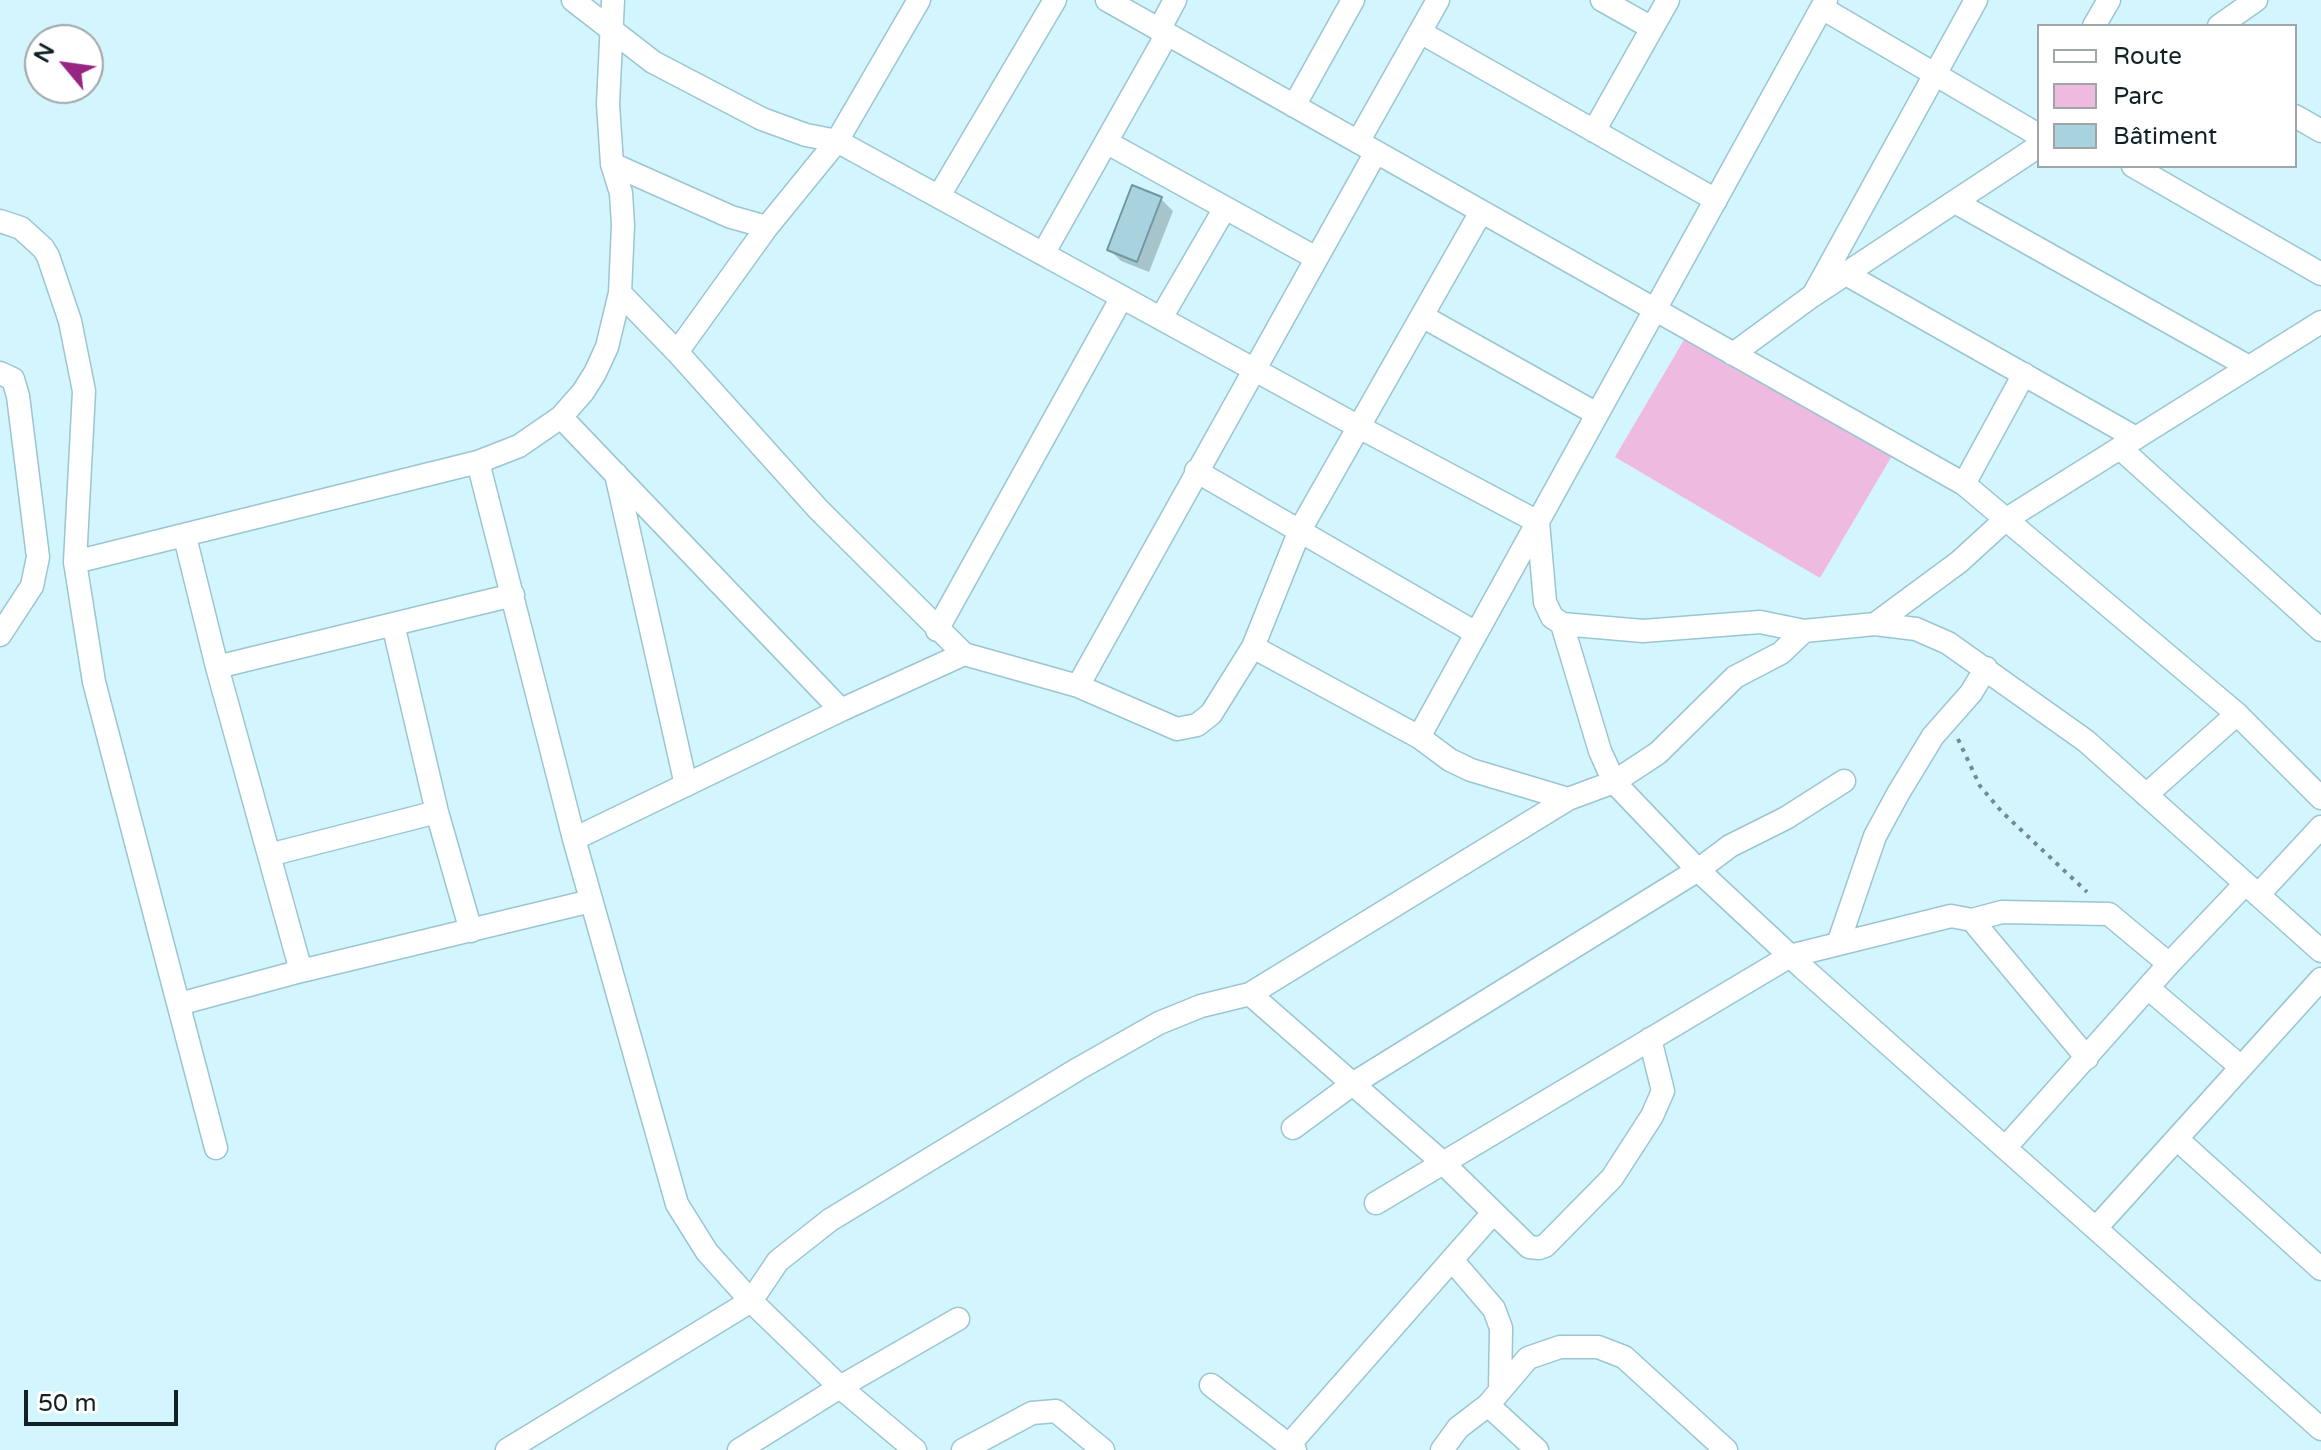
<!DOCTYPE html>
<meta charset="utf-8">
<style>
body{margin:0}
#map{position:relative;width:2321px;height:1450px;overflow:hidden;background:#d3f5fe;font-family:"Varela Round",sans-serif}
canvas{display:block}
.legend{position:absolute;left:2037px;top:24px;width:260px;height:144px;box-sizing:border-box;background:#fff;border:2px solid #a0a6a8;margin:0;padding:10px 14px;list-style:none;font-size:24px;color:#112125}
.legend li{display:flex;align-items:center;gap:16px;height:40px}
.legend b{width:40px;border:2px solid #a0a6a8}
.north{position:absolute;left:24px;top:24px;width:80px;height:80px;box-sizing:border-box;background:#fff;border:2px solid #a0a6a8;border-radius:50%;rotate:299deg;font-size:22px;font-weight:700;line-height:32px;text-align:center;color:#112125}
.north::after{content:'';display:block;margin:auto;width:28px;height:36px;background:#992582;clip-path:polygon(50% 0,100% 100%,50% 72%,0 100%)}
.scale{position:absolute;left:24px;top:1390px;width:154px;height:36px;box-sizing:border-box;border:4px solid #112125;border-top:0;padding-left:10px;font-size:24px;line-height:28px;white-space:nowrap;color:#112125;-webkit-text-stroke:6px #fff;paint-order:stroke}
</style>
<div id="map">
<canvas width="2321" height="1450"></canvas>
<ul class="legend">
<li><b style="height:10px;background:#fff"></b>Route</li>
<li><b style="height:22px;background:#efbadf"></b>Parc</li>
<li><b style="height:22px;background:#a8d2de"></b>Bâtiment</li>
</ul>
<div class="north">N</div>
<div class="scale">50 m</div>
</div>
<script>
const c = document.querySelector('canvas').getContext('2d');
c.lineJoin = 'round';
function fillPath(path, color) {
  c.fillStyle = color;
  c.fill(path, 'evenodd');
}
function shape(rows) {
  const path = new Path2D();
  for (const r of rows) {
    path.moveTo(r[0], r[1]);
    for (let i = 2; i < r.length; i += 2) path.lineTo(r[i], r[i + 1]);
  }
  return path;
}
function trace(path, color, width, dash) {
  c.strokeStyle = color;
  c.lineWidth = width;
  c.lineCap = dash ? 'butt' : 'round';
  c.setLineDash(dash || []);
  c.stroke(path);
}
const green = shape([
 [1688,333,1893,454,1820,578,1615,457]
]);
const shadow = shape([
 [1133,188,1161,199,1173,211,1149,272,1121,261,1109,249]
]);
const building = shape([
 [1132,185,1162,197,1137,262,1107,250,1132,185]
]);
const path = shape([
 [1958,739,1980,786,2002,812,2087,892]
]);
const minor = shape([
 [573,0,653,62,762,119,806,135,837,141,1359,427,1538,522,1545,602,1552,617,1562,624,1643,631,1760,622,1804,631,1875,624,1916,629,1948,643,2086,741,2321,951],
 [1107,0,1964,484,2237,714,2321,798],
 [1602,0,1652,28],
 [1822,8,2035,133,2039,140],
 [2094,26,2109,0],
 [2219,26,2256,0],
 [1159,30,1175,0],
 [1420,32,1716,200],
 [1294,106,1353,0],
 [2295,116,2321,131],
 [1594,131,1668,0],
 [1106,142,1316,258],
 [1358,142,1438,0],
 [612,164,731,217,767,227,837,141,919,0],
 [2133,166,2321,274],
 [939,196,1055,0],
 [1955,202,2249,367],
 [0,221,21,228,43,248,48,256,70,321,84,391,75,562,94,682,216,1148],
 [1043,254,1167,34],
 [1846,274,2136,438],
 [1815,292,1976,0],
 [620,293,677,352,818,509,964,654,1078,686,1177,729,1197,725,1211,714,1253,647,1300,530,1481,212],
 [1422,316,1597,414],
 [1161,318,1225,208],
 [677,352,767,227],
 [1733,354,1812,296,2039,146],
 [0,373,13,379,18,396,38,557,32,586,0,635],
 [561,417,841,710],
 [2120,448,2321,630],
 [478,462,574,839,677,1204,707,1252,751,1301,840,1387,915,1450],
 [1196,471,1476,633],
 [616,474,686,785],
 [1964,484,2024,374],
 [185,537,217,667,301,971],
 [75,562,478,462,519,446,561,417,583,392,595,373,607,347,620,293,623,225,621,193,612,164,608,104,613,0],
 [393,624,437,812,471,931],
 [1562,624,1600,751,1614,782,1698,870,1803,968,2321,1429],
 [1875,624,1959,562,2005,520,2321,322],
 [937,630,1122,297],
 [1253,647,1419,737,1450,760,1471,770,1568,799],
 [217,667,513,595],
 [1078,686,1376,152],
 [1419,737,1826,0],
 [2146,795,2237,714],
 [574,839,841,710,964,654],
 [269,855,437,812],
 [2258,895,2321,827],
 [1972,920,2002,912,2109,914,2169,964],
 [1838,944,1875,836,1899,792,1933,736,1971,693,1986,668],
 [2148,988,2241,1067],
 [1250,994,1442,1162,1529,1247,1539,1248,1545,1246,1612,1178,1652,1116,1663,1091,1650,1039],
 [179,1004,301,971,591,901],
 [1293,1128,1354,1083,1698,870,1730,846,1786,818,1844,781],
 [2177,1139,2321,1269],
 [2005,1148,2169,964,2245,884],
 [1376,1203,1790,956,1951,916,1972,920,2087,1058],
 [2096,1228,2321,979],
 [1452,1260,1494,1309,1501,1328,1500,1391],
 [1211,1385,1295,1450],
 [1488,1405,1537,1450],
 [1289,1445,1493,1213],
 [507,1450,751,1301,778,1261,830,1220,1078,1069,1159,1023,1201,1006,1250,994,1568,799,1614,782,1658,753,1735,677,1781,653,1804,631],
 [739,1450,840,1387,958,1319],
 [963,1450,1032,1413,1056,1411,1103,1450],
 [1442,1450,1458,1428,1488,1405,1528,1358,1560,1347,1598,1347,1624,1357,1726,1450]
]);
fillPath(green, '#efbadf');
fillPath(shadow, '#0003');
fillPath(building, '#a8d2de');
trace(building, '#6f98a3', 2);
trace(minor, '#9bc5d1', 25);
trace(path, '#728b92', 4, [4, 6]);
trace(minor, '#fff', 22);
</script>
